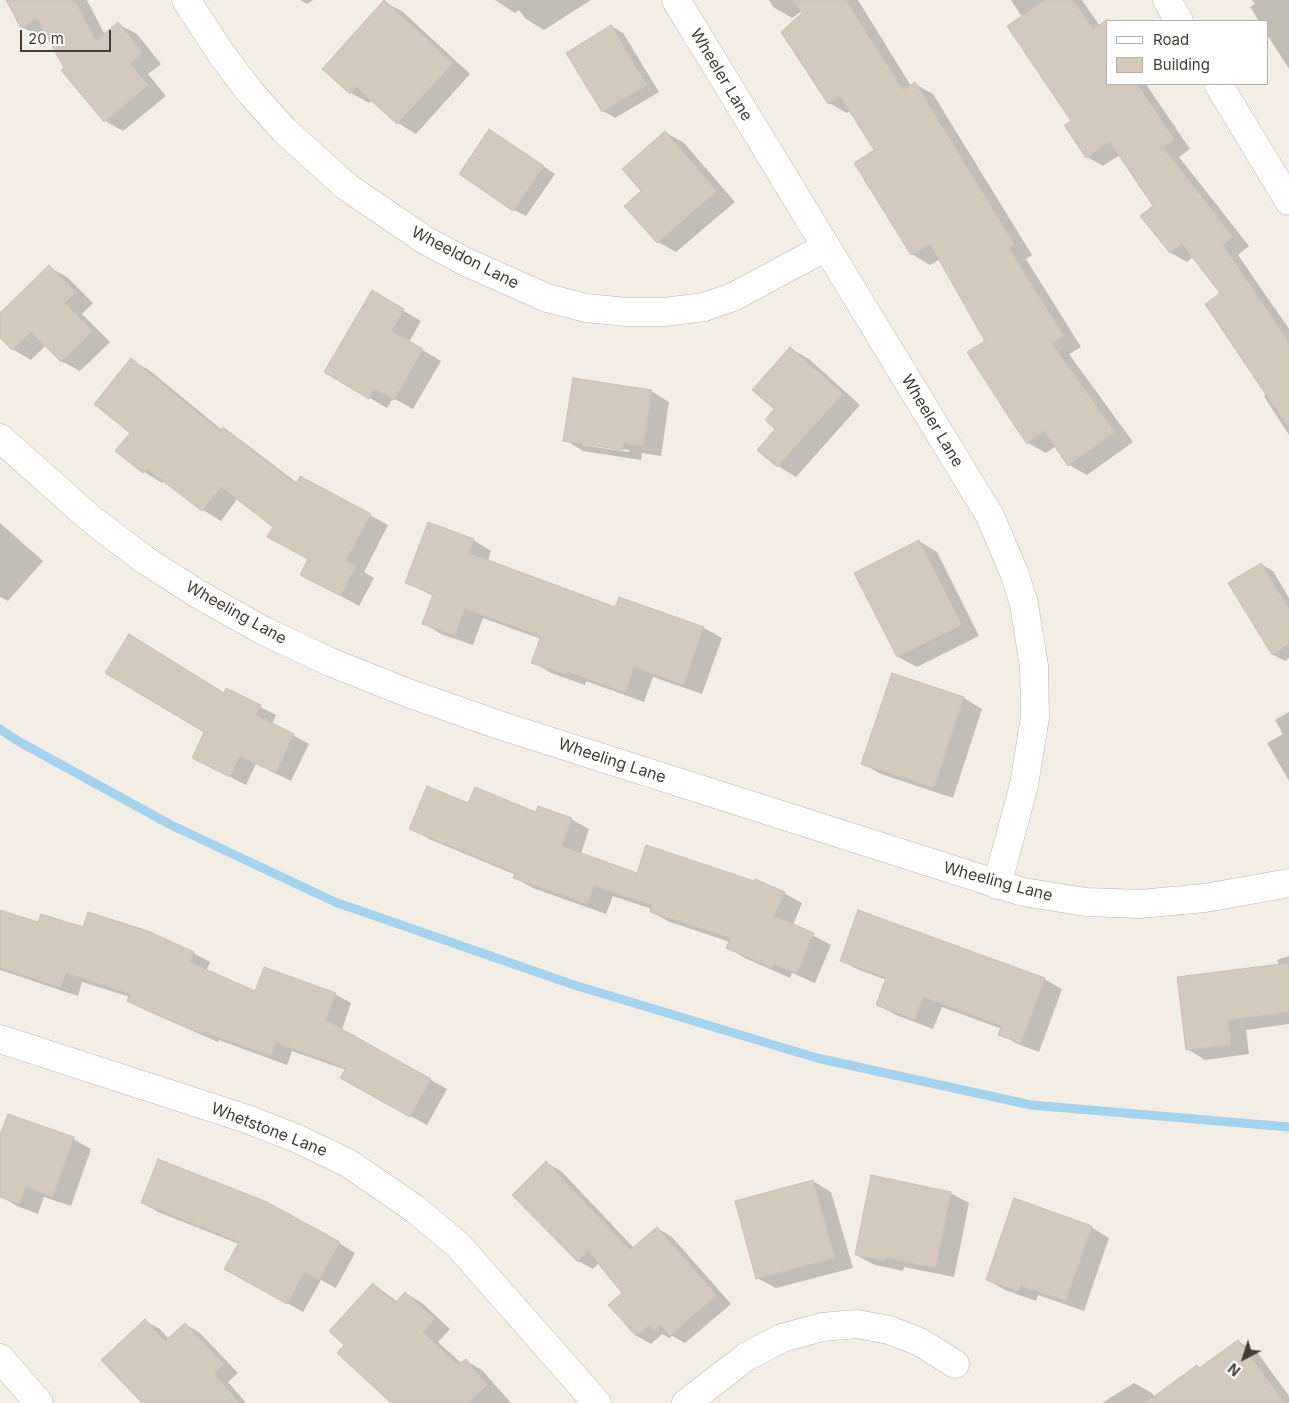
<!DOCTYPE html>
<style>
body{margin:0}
#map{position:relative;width:1289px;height:1403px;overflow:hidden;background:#f2eee6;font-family:Inter,sans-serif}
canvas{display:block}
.legend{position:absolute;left:1106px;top:20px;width:162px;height:65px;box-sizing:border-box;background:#fff;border:1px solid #b4b2af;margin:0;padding:6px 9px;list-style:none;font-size:15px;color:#443e36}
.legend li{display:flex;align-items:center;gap:10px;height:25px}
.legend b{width:25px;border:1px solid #b4b2af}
.north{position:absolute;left:1219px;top:1333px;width:50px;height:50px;-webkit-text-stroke:4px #fff;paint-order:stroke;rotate:220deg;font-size:14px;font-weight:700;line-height:20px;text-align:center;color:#443e36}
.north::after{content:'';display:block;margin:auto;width:18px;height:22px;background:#443e36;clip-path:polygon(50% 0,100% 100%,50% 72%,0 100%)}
.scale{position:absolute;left:20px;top:30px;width:91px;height:22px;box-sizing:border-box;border:2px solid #443e36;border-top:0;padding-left:6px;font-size:15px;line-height:18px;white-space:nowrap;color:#443e36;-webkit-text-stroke:4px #fff;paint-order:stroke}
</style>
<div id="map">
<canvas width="1289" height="1403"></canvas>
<ul class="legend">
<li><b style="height:6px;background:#fff"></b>Road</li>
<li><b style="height:14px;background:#d3c9bc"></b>Building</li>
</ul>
<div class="north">N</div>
<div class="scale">20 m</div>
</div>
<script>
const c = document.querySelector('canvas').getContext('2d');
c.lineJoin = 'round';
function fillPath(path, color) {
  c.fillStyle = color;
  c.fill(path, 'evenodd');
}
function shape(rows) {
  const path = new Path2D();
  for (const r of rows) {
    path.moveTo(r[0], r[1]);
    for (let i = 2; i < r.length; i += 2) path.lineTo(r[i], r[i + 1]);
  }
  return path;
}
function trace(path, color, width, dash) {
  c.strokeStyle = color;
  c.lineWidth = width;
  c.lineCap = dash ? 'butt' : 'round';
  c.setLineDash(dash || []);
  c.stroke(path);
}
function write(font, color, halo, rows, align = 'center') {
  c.font = font + ' Inter,sans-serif';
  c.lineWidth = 4;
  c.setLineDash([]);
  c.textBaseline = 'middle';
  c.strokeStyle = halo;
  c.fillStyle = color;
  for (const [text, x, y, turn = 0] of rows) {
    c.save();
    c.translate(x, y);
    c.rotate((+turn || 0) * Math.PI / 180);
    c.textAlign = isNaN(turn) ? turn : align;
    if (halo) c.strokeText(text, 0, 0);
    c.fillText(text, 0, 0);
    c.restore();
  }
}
const shadow = shape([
 [8,0,87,0,105,35,118,24,137,34,161,64,148,74,166,96,123,131,105,121,65,68,47,34,40,37,22,27],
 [300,0,313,0,307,4],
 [495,0,591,0,544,30,526,19,519,10,515,13],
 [769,0,858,0,911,86,915,84,933,94,1032,255,1026,259,1081,347,1069,354,1133,442,1087,475,1069,465,1056,446,1046,453,1028,443,987,341,940,259,930,265,912,254,876,151,851,111,847,113,829,103,804,14,802,11,792,18,773,7],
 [1011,0,1082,0,1100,26,1108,84,1146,84,1190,149,1179,157,1249,246,1238,255,1289,329,1289,435,1264,396,1267,394,1222,294,1193,257,1187,262,1171,253,1142,216,1154,206,1120,155,1103,166,1087,157,1072,121,1022,17],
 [1252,0,1289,0,1289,69,1268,36,1268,21,1259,21,1250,7,1255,4],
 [385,2,403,12,470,74,416,134,398,123,372,100,369,103,351,93],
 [611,26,623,33,659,92,615,118,603,111],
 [489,130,555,174,526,216,514,210],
 [666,133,684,143,735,202,676,252,658,242,643,191],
 [49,267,67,277,93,303,82,314,110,342,80,371,61,361,46,345,31,360,12,349,0,336,0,315],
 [372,292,421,321,409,342,441,361,413,409,393,398,387,408,326,372],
 [791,349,809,359,860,405,796,477,778,466,759,450,777,429,776,409],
 [131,360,149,370,222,430,241,440,297,483,370,515,388,525,364,572,374,578,359,606,319,584,310,559,274,526,238,498,221,521,203,510,164,480,162,483,144,472,117,450,132,432],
 [651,391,669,402,661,456,642,453,641,460,583,451,565,440],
 [582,443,629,450,629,452,582,445],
 [0,523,43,561,8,601,0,597],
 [473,540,491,551,488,561,616,608,704,628,722,638,702,694,653,677,644,702,586,681,585,685,551,673,533,662,541,639,483,618,473,645,441,634,423,623,433,596,406,582],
 [919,541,937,552,979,636,917,667,898,657,856,573],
 [1261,564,1273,571,1289,598,1289,658,1285,661,1272,654],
 [892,674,964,698,982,709,953,798,881,774,863,764],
 [224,694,260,707,276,715,272,724,309,744,291,781,256,764,246,785,209,766],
 [1289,712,1289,781,1267,743,1283,734,1275,720],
 [468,805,571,819,589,829,581,854,638,874,784,893,802,903,793,925,831,945,815,983,792,973,790,978,745,958,727,947,730,942,670,922,651,912,652,909,613,896,606,914,533,888,515,878,516,875,429,839,411,828],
 [0,911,39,924,84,929,193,953,210,962,206,971,256,993,335,994,351,1003,342,1030,447,1089,427,1125,358,1087,346,1070,292,1051,287,1065,219,1040,218,1042,145,1010,129,1000,130,997,82,982,78,996,0,970],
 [1289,956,1289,1024,1246,1030,1249,1054,1205,1060,1187,1049,1279,965,1277,960],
 [841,960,1044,979,1062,989,1039,1052,1018,1044,1000,1034,1002,1029,942,1007,933,1029,896,1015,878,1005,887,980,859,970],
 [0,1139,73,1139,91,1149,71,1206,44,1197,38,1214,17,1206,0,1196],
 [547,1163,561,1171,634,1248,657,1228,672,1237,731,1304,685,1343,672,1336,669,1338,662,1334,651,1344,637,1336,624,1293,599,1263,593,1269,578,1261],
 [813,1181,831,1192,853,1268,776,1288,757,1278],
 [950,1193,969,1203,954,1277,904,1267,903,1271,875,1265,856,1255],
 [142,1202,339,1243,355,1253,336,1288,321,1280,303,1312,242,1278,239,1244,158,1212],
 [1091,1227,1109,1238,1084,1311,1038,1295,1036,1301,1005,1290,987,1280],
 [373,1284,398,1302,405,1293,422,1303,450,1329,438,1342,462,1364,466,1361,482,1370,511,1403,393,1403,346,1345],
 [145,1321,160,1329,169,1339,185,1324,200,1333,238,1373,228,1382,246,1403,143,1403],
 [1238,1341,1257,1352,1289,1396,1289,1403,1102,1403,1134,1383,1152,1393,1155,1398,1197,1366,1200,1368]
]);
const stream = shape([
 [0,729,18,741,171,825,335,902,574,985,817,1058,1031,1105,1289,1127]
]);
const building = shape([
 [6,0,75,0,96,41,118,22,143,53,130,64,149,85,104,122,61,70,64,68,37,19,21,28,6,0],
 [384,0,453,63,397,124,356,87,350,94,322,69,384,0],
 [792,0,846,0,903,90,915,82,1015,245,1009,248,1064,336,1052,343,1115,432,1068,466,1044,431,1027,444,1012,422,967,352,985,341,930,244,911,255,854,163,874,150,840,96,828,104,781,32,802,13,792,0],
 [1045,0,1073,0,1093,29,1108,19,1108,84,1137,84,1175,140,1163,147,1233,237,1223,245,1289,342,1289,429,1205,304,1220,293,1182,244,1170,253,1140,216,1153,206,1110,142,1086,158,1064,125,1071,121,1007,26,1045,0],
 [611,25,647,85,602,112,566,53,611,25],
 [489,129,544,166,513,211,459,174,489,129],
 [665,131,717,191,657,243,624,206,641,191,622,169,665,131],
 [49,265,76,292,65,303,93,331,61,362,31,332,12,350,0,338,0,313,49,265],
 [372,290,404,309,392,331,423,349,394,400,374,389,369,399,324,372,372,290],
 [790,347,843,394,777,467,757,450,775,429,765,420,774,409,752,390,790,347],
 [131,358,220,431,223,427,296,484,300,476,371,514,346,561,356,566,341,596,300,575,308,559,267,537,273,527,221,487,202,511,147,469,143,473,115,451,130,433,94,404,131,358],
 [573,378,652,390,643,446,624,443,623,450,563,441,573,378],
 [428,522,474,539,469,553,615,607,619,597,704,627,684,685,634,667,626,693,568,672,566,675,531,663,541,636,465,609,455,636,422,624,433,594,405,583,428,522],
 [919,540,962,625,897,657,854,573,919,540],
 [1261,563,1289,609,1289,644,1272,655,1228,583,1261,563],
 [129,634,224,693,226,688,261,705,256,715,294,734,276,773,240,756,230,777,192,758,204,732,105,673,129,634],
 [892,673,964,697,934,788,861,764,892,673],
 [427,786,468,803,475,787,536,812,538,806,572,818,562,846,637,873,646,845,754,881,755,879,785,892,774,916,814,933,797,974,774,964,772,968,726,948,730,938,650,912,652,905,594,886,588,904,513,878,515,873,409,829,427,786],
 [0,910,38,922,41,914,83,927,88,912,148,931,194,952,190,962,255,991,264,967,336,993,326,1020,431,1079,410,1117,340,1078,346,1068,276,1043,271,1056,202,1032,201,1034,127,1001,130,994,66,973,61,988,0,968,0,910],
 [858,910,1045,978,1021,1043,998,1035,1002,1026,923,997,915,1020,876,1005,886,978,840,961,858,910],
 [1289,963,1289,1012,1228,1020,1231,1045,1186,1050,1177,977,1289,963],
 [8,1114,74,1137,53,1197,26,1187,19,1204,0,1197,0,1135,8,1114],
 [158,1159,267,1202,340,1242,319,1280,304,1272,287,1304,224,1269,239,1242,141,1203,158,1159],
 [546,1161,630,1250,657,1227,717,1295,670,1336,660,1325,654,1331,649,1325,636,1336,608,1305,622,1293,588,1251,578,1262,512,1195,546,1161],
 [871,1175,951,1192,936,1268,886,1258,885,1261,855,1255,871,1175],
 [813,1180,835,1258,756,1279,735,1201,813,1180],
 [1014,1198,1092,1226,1066,1301,1020,1286,1018,1291,986,1280,1014,1198],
 [373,1283,395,1303,405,1292,435,1319,423,1332,458,1365,466,1359,488,1385,468,1403,391,1403,337,1353,344,1345,329,1331,373,1283],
 [145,1319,165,1341,185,1323,224,1364,214,1373,240,1403,142,1403,101,1360,145,1319],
 [1238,1340,1285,1403,1145,1403,1197,1365,1199,1368,1238,1340]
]);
const minor = shape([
 [186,0,222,55,250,92,284,130,347,187,425,240,466,262,547,298,586,308,627,312,665,312,704,307,733,297,826,247],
 [676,0,990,516,1015,575,1024,604,1034,666,1035,717,1024,785,997,885],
 [1167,0,1179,21],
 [1218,84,1289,201],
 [0,438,91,519,145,560,198,594,264,631,330,662,408,693,496,724,1023,892,1086,902,1140,904,1205,898,1289,883],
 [0,1039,247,1119,298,1139,348,1163,415,1209,458,1245,597,1403],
 [0,1358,39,1403],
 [686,1403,746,1357,782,1338,822,1327,857,1324,889,1330,920,1342,955,1364]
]);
const streetNames = [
 ["Wheeler Lane",721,75,59],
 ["Wheeldon Lane",465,258,27],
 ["Wheeler Lane",932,421,59],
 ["Wheeling Lane",236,613,29],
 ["Wheeling Lane",612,761,18],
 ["Wheeling Lane",998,882,15],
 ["Whetstone Lane",269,1130,21]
];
fillPath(shadow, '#0003');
trace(stream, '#a5d2ec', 9);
fillPath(building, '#d3c9bc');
trace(building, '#cdc0b0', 1);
trace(minor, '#bdb5a9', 29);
trace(minor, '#fff', 28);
write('16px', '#443e36', '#fff', streetNames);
</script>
